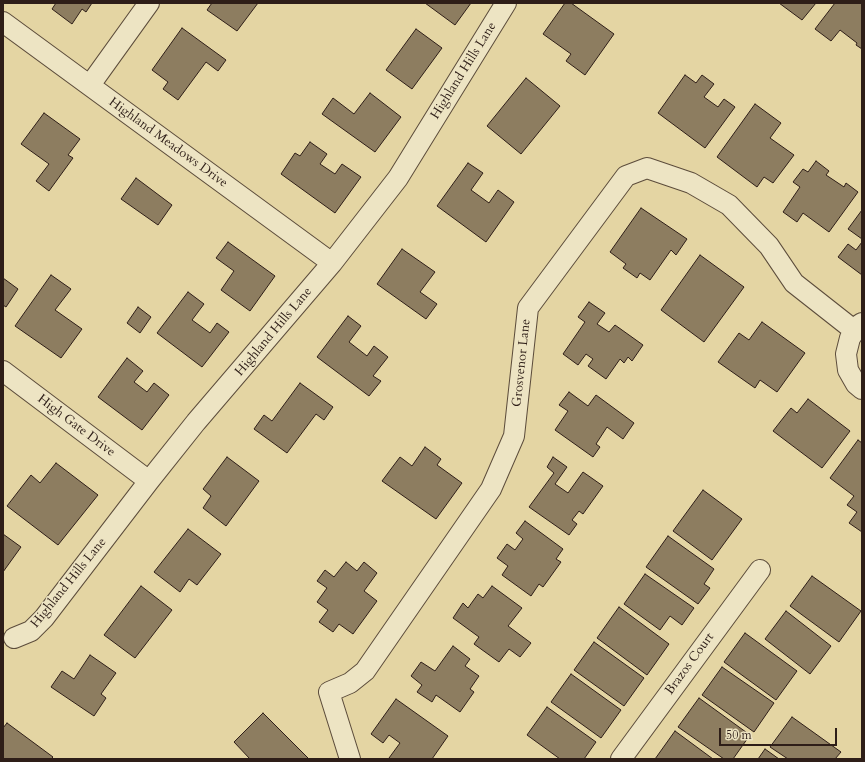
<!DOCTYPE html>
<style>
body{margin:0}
#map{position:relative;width:865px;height:762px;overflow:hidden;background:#e4d5a3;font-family:Cardo,serif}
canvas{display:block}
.frame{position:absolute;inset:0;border:4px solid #2e1e18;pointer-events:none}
.scale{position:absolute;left:719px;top:728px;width:118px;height:18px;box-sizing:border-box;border:2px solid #2e1e18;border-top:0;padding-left:5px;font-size:12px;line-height:14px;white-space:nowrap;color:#2e1e18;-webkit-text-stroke:3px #ede4c3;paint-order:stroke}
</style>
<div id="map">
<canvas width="865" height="762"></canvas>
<div class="frame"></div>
<div class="scale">50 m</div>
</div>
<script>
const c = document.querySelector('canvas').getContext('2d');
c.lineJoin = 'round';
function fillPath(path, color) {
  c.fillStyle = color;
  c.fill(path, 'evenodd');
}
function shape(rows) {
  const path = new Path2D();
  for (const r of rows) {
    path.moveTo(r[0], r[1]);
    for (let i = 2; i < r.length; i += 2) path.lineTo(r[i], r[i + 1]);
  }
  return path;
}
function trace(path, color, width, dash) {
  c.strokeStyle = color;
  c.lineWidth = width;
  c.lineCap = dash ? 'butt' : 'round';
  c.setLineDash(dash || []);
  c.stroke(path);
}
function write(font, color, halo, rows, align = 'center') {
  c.font = font + ' Cardo,serif';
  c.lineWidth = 3;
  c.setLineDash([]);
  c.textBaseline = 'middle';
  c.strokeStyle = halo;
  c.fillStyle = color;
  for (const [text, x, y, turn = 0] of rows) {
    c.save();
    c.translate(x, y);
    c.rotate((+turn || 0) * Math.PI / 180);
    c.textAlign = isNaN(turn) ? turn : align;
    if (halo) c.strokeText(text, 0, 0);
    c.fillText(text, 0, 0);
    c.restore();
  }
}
const building = shape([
 [56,3,92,3,86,12,82,9,72,24,52,9,56,3],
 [212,3,258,3,237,31,207,10,212,3],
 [425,3,471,3,455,25,425,3],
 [565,3,571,3,614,34,585,75,566,61,571,54,543,34,565,3],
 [779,3,816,3,802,20,779,3],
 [835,3,862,3,862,49,856,45,857,43,840,30,831,41,815,29,835,3],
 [182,28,226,60,218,71,206,62,178,100,163,89,168,82,152,70,182,28],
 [416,29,442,48,412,89,386,70,416,29],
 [685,75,696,83,702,75,714,84,704,97,718,107,724,99,735,107,705,148,658,113,685,75],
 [526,78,560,106,521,154,487,126,526,78],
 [370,93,401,117,375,152,322,114,333,98,354,114,370,93],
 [755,104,781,123,770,138,794,155,773,183,764,177,757,187,717,157,755,104],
 [44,113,80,139,68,155,73,158,49,191,36,181,49,164,21,144,44,113],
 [310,142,327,154,320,164,335,174,342,164,361,177,335,213,281,174,295,153,300,156,310,142],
 [816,161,829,171,826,175,844,187,846,183,858,192,829,232,803,213,797,222,783,212,800,187,793,182,803,169,808,172,816,161],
 [468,163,483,173,471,190,489,203,498,190,514,202,486,242,437,206,468,163],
 [136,178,172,205,158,225,121,199,136,178],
 [641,208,687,239,676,255,671,250,650,280,640,273,637,278,623,268,626,264,610,252,641,208],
 [862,210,862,239,848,229,862,210],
 [228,242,275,276,250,311,221,290,234,271,216,258,228,242],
 [862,242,862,275,838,257,848,244,856,250,862,242],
 [402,249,435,272,420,292,437,304,426,319,377,284,402,249],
 [700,255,744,287,704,342,661,310,700,255],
 [51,275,71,289,55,310,82,329,61,358,15,326,51,275],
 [3,278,18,289,6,307,3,305,3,278],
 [188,292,204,304,192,320,210,333,217,323,229,332,202,367,157,333,188,292],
 [589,302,605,313,597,324,609,332,615,325,643,345,632,361,628,357,624,363,620,359,606,379,588,366,593,359,586,354,578,365,563,354,585,322,578,317,589,302],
 [138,307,151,317,140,333,127,323,138,307],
 [348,316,361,326,349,342,367,356,374,346,388,357,373,376,381,381,369,396,317,357,348,316],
 [762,322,805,353,777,392,760,380,755,388,718,362,739,333,749,340,762,322],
 [127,358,143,371,134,382,147,392,154,383,169,395,142,430,98,397,127,358],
 [300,383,333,407,324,420,316,414,287,453,254,429,264,415,272,421,300,383],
 [569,392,588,406,596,395,634,423,623,439,607,427,596,444,600,447,593,457,555,430,568,411,559,405,569,392],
 [808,399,850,431,822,468,773,431,791,408,797,413,808,399],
 [858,440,862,443,862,532,849,523,857,512,847,505,854,496,830,478,858,440],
 [425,447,441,459,437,465,462,483,436,519,382,481,400,457,412,466,425,447],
 [227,457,259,481,226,526,203,508,211,496,203,489,227,457],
 [553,457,567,467,555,484,568,493,583,472,603,486,583,514,579,511,572,520,577,524,569,535,529,507,554,473,547,467,553,457],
 [56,463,98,495,58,545,7,506,31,475,40,483,56,463],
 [703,490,742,519,712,560,673,531,703,490],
 [525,521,563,549,556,559,561,562,543,587,539,584,531,596,502,575,508,566,497,558,507,544,515,550,523,539,516,533,525,521],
 [188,529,221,554,197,585,189,579,180,592,154,572,188,529],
 [3,534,21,547,3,572,3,534],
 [668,536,714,569,704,584,710,588,698,604,646,567,668,536],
 [346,562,357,571,364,562,377,573,364,591,377,601,353,634,339,624,333,632,319,622,328,610,317,602,327,588,317,581,325,570,334,577,346,562],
 [645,574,694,608,682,625,670,616,660,630,624,604,645,574],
 [812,576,861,611,839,642,790,606,812,576],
 [141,586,172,610,135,658,104,635,141,586],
 [492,586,522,608,508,626,531,643,520,657,509,649,499,662,474,644,479,637,453,618,463,603,468,608,478,594,483,598,492,586],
 [619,607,669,644,647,675,597,638,619,607],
 [786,611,831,646,810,674,765,639,786,611],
 [745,633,797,671,776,700,724,662,745,633],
 [594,642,644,678,624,706,574,670,594,642],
 [453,646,470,659,465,666,479,676,470,689,474,692,460,712,436,695,432,702,417,692,422,685,411,676,421,662,435,671,453,646],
 [90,655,116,673,101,694,106,698,94,716,51,687,62,671,74,679,90,655],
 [722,667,774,703,754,732,702,695,722,667],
 [571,674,621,710,601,738,551,702,571,674],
 [699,698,750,735,733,759,724,759,678,727,699,698],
 [396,699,448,736,432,759,391,759,389,758,400,743,389,735,383,743,371,734,396,699],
 [547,707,596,742,584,759,560,759,527,735,547,707],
 [263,713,308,758,306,759,250,759,234,742,263,713],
 [792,717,841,752,835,759,788,759,770,747,792,717],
 [7,723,53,757,51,759,3,759,3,728,7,723],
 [675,731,713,759,655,759,675,731],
 [765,749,779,759,758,759,765,749]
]);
const minor = shape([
 [3,22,332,263],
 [90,85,149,3],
 [862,323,859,325,850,338,846,354,848,370,856,384,862,389],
 [3,371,149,481],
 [14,638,31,631,44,618,149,481,196,422,332,263,398,178,506,3],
 [350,759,329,692,350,683,365,671,491,489,514,436,528,308,626,176,647,168,691,183,729,205,769,246,794,283,855,331],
 [621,759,760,570]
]);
const streetNames = [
 ["Highland Hills Lane",464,71,-58],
 ["Highland Meadows Drive",168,143,36],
 ["Highland Hills Lane",274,332,-50],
 ["Grosvenor Lane",522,363,-84],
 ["High Gate Drive",76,426,37],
 ["Highland Hills Lane",69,583,-51],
 ["Brazos Court",690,664,-54]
];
fillPath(building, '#8d7d60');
trace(building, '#2e1e18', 1);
trace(minor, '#5c4c3b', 22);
trace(minor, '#ede4c3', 20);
write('13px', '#2e1e18', '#ede4c3', streetNames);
</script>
